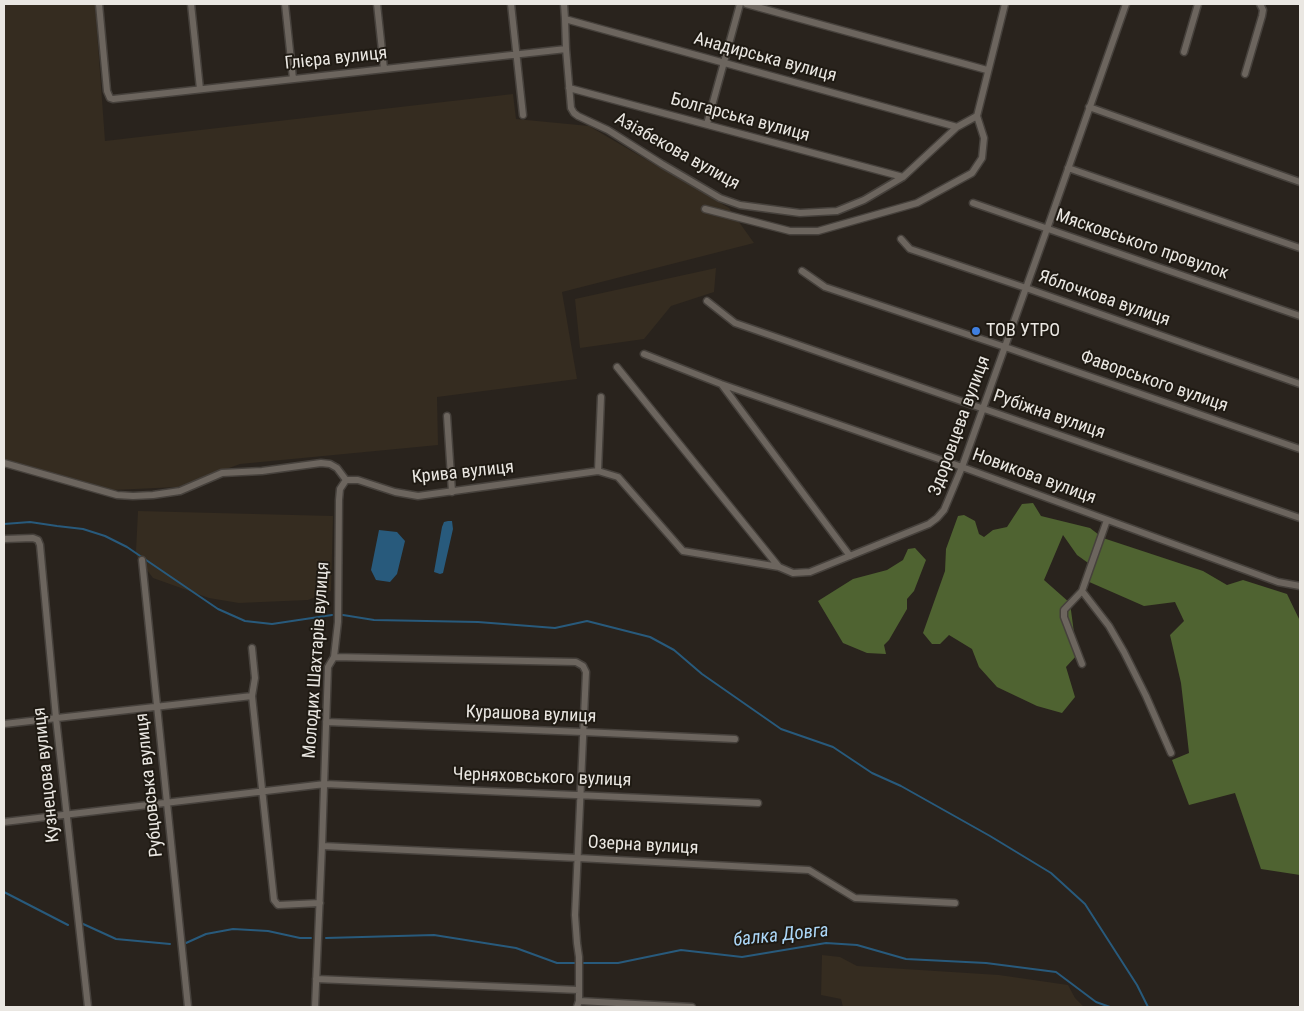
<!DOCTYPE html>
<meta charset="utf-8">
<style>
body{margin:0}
#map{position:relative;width:1304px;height:1011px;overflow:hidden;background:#29231d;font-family:"Roboto Condensed",sans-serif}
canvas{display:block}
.frame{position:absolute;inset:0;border:5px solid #eae7e2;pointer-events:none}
</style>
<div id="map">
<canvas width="1304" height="1011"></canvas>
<div class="frame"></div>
</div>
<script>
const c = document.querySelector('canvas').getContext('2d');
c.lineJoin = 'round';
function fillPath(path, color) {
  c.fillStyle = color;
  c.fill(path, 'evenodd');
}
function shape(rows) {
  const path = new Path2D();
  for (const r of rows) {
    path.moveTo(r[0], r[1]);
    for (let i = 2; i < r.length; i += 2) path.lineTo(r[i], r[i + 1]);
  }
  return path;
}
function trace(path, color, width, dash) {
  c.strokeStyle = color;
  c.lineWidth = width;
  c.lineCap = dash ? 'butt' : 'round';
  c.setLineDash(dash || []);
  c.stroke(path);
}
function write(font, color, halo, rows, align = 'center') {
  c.font = font + ' "Roboto Condensed",sans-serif';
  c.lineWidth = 4;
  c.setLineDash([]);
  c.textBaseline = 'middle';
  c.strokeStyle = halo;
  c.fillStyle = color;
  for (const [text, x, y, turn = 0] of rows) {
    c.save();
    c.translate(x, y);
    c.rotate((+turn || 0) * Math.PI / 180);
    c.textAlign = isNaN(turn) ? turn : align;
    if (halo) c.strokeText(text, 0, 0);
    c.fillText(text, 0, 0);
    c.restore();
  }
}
const built = shape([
 [4,4,95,4,105,141,513,94,516,119,589,126,729,208,754,243,562,292,577,379,437,397,438,445,240,464,178,487,113,490,4,463],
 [716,268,714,292,671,306,644,339,580,348,575,299],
 [138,511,333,516,331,591,308,600,239,603,209,598,153,578,137,557,136,551],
 [822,955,840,957,857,966,999,975,1068,985,1075,998,1084,1007,843,1007,841,999,821,995]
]);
const forest = shape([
 [1033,503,1041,516,1090,528,1103,538,1203,571,1227,585,1243,580,1287,594,1300,621,1300,875,1261,869,1235,793,1189,805,1172,760,1189,753,1186,726,1181,683,1170,635,1184,621,1175,602,1144,606,1087,581,1091,565,1077,555,1063,535,1044,580,1070,603,1077,655,1066,667,1075,697,1062,713,1037,706,997,687,979,667,972,649,949,635,940,644,932,644,923,633,945,571,946,549,958,516,964,515,975,521,979,534,984,537,993,530,1007,527,1022,504],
 [915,548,926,560,914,591,907,599,907,609,889,640,884,645,886,654,867,653,843,643,818,601,853,579,887,570,903,560,908,549]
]);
const water = shape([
 [448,521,452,521,453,529,443,573,440,574,434,572,442,527,444,522],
 [379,530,397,532,405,541,397,574,390,582,376,580,371,570]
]);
const stream = shape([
 [4,524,30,522,57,526,83,529,105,536,127,547,218,609,245,621,272,624,332,615],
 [343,615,374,620,478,622,555,628,587,621,650,637,674,650,702,674,781,729,833,747,872,773,901,786,990,836,1051,873,1085,904,1137,985,1148,1007],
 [4,892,68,925],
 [81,923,116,939,170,944],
 [326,938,434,935,516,948,557,963,618,963,681,950,742,957,826,943,857,945,906,959,986,963,1056,972,1096,1002,1110,1007],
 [186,943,206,934,233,929,268,931,300,938,311,938]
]);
const street = shape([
 [99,4,107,91,110,98,113,99,566,49],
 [191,4,200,89],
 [285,4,293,79],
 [377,4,384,69],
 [511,4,523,115],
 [564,4,565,19,566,49,571,108,574,113,578,116,608,130,662,164,720,198,740,205,800,213,837,211,864,200,903,177,957,127,977,116,1005,4],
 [746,4,987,70],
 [565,19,957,127],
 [1184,52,1198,4],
 [1245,74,1262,16,1263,10,1260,4],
 [569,88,903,177],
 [1089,107,1300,182],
 [707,124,740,4],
 [1068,168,1300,248],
 [973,203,1300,316],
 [705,209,790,231,818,231,917,203,972,173,982,158,984,138,977,116],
 [901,239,910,249,1026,288,1300,384],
 [802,271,825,287,1005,347,1300,449],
 [707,301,735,323,1300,518],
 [644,354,721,384,962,467,1278,582,1300,586],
 [617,367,779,567],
 [722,385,850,556],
 [447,416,452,492],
 [4,463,117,495,133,496,153,495,180,491,222,473,262,471,321,463,330,464,337,468,346,480,358,480,395,492,418,496,598,471,618,477,683,551,779,567,793,573,810,572,929,524,937,518,944,510,962,467,1047,229,1126,4],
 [598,471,601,397],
 [4,539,33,538,38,540,40,545,56,718,88,1007],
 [142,560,188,1007],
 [1082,591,1109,626,1124,652,1146,696,1171,753],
 [252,648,255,678,252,696,274,900,278,905,320,903],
 [334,657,576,662,583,666,586,672,575,915,577,943,579,957,579,1001,577,1007],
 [1082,664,1064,617,1064,610,1082,591,1107,520],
 [326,722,583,732,735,739],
 [4,724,252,696],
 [4,822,325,784,758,803],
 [322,846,578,858,809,870,855,898,955,903],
 [316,979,579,990],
 [579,1001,692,1007],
 [315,1007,322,846,328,667,334,657,338,622,339,500,340,489,346,480]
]);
const markers = [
 [976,331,5,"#3f7fe0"]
];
const streetNames = [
 ["Анадирська вулиця",765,58,15],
 ["Глієра вулиця",336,59,-6],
 ["Болгарська вулиця",740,118,15],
 ["Азізбекова вулиця",677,152,29],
 ["Мясковського провулок",1142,245,19],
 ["Яблочкова вулиця",1104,299,19],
 ["Фаворського вулиця",1154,382,19],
 ["Рубіжна вулиця",1049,415,19],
 ["Здоровцева вулиця",960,426,-70],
 ["Крива вулиця",463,473,-6],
 ["Новикова вулиця",1034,477,20],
 ["Молодих Шахтарів вулиця",317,660,-86],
 ["Курашова вулиця",531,715,2],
 ["Кузнецова вулиця",47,775,-96],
 ["Черняховського вулиця",542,778,2],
 ["Рубцовська вулиця",150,785,-96],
 ["Озерна вулиця",643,846,3]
];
const poiNames = [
 ["ТОВ УТРО",986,331]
];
const waterNames = [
 ["балка Довга",781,936,-6]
];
fillPath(built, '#352c20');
fillPath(forest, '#4f6331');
fillPath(water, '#285a7c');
trace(stream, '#285a7c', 2);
trace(street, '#46413c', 9);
trace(street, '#6c655e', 6);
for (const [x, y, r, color] of markers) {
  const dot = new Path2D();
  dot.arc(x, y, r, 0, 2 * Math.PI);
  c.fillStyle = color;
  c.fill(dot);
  trace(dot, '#1f1a13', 2);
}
write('18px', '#eae7e2', '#1f1a13', streetNames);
write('18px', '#eae7e2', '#1f1a13', poiNames, 'left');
write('italic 19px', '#acd7f8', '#1f1a13', waterNames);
</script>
